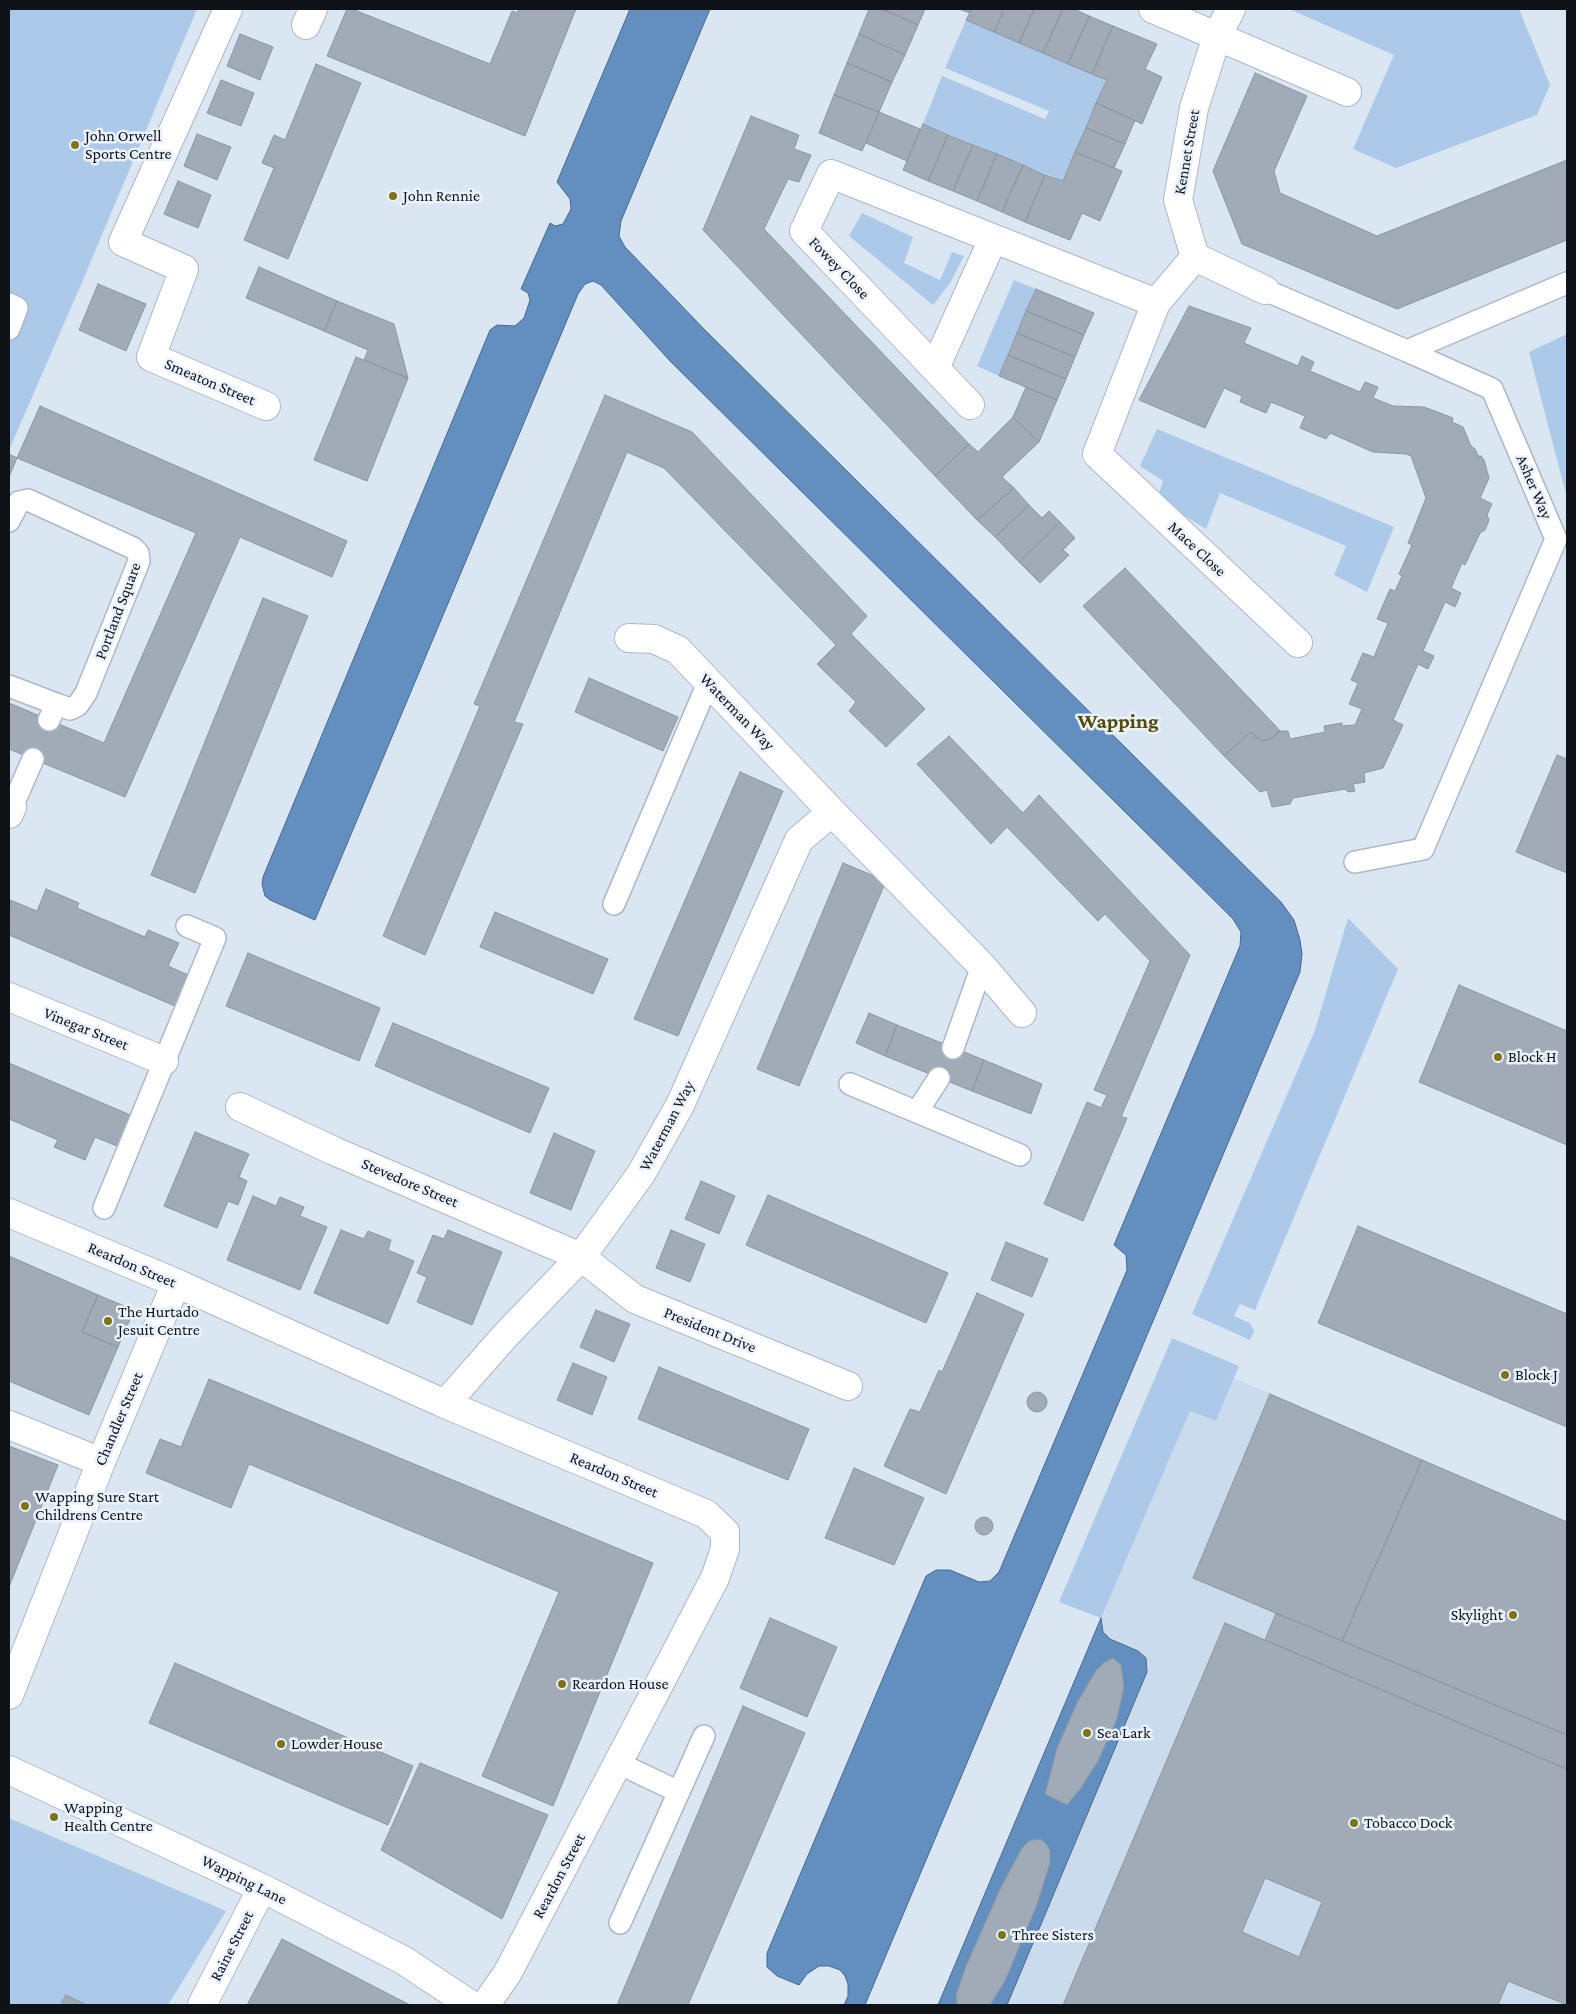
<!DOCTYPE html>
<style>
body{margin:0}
#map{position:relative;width:1576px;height:2014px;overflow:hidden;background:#dbe6f3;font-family:"Crimson Pro",serif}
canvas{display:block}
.frame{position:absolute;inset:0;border:10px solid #0f1317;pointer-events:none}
</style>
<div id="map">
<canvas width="1576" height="2014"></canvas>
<div class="frame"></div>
</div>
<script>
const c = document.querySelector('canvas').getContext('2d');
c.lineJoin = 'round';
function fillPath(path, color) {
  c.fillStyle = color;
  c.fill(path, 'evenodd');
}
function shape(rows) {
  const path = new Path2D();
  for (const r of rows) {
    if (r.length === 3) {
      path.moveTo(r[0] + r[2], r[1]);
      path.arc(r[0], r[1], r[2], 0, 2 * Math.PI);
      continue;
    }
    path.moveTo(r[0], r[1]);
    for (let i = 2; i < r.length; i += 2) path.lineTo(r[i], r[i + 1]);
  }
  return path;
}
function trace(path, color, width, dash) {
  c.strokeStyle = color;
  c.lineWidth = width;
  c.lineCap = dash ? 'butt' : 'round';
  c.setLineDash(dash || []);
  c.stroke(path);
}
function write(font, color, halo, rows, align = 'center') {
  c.font = font + ' "Crimson Pro",serif';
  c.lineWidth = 5;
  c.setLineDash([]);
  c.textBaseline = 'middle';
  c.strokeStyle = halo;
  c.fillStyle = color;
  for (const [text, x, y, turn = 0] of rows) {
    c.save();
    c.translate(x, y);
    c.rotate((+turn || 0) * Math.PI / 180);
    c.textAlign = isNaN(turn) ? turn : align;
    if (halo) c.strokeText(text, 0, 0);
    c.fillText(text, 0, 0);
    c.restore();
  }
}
const built = shape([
 [1234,1378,1567,1522,1567,2005,1007,2005,1147,1672,1138,1651,1110,1639,1103,1632,1101,1618,1190,1411,1216,1421]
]);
const green = shape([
 [9,9,197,9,83,280,9,450],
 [1289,9,1519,9,1550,85,1537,115,1396,168,1353,149,1394,55],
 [966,20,1107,80,1063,181,923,124,942,76,1045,119,1049,111,945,68],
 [862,213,913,237,904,263,940,280,952,252,964,256,950,283,933,305,849,236],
 [1014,280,1036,289,999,376,977,366],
 [1567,334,1567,498,1529,352],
 [1157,429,1394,527,1367,592,1334,575,1346,546,1220,493,1206,529,1157,499,1163,481,1140,466],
 [1348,918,1398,969,1255,1310,1240,1304,1234,1316,1250,1323,1254,1331,1250,1340,1192,1314,1315,1030],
 [1172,1338,1239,1366,1216,1421,1190,1411,1101,1618,1059,1602],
 [9,1818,226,1911,168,2005,87,2005,66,1995,60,2005,9,2005]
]);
const water = shape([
 [630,9,710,9,621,221,619,236,625,247,704,329,1281,902,1294,920,1300,940,1302,954,1300,972,865,2005,844,2005,848,1996,848,1984,845,1976,840,1970,829,1966,819,1966,807,1974,799,1985,777,1976,767,1967,767,1953,926,1576,936,1570,950,1570,979,1582,990,1581,999,1572,1127,1270,1126,1255,1114,1245,1240,946,1241,932,1233,919,670,361,601,285,593,281,585,284,578,294,315,920,270,900,265,896,262,884,263,877,490,330,497,325,515,326,524,318,530,300,528,293,521,289,550,223,555,226,563,224,571,209,570,199,557,182,630,9],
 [1101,1618,1103,1632,1110,1639,1138,1651,1146,1658,1147,1672,1007,2005,938,2005,1101,1618]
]);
const building = shape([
 [347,9,352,9,490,64,512,11,517,13,519,9,576,9,525,136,327,56,347,9],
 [869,9,882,9,918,25,905,55,859,34,869,9],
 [882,9,925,9,918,25,882,9],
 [959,9,972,9,970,13,959,9],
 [972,9,1004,9,994,32,966,20,972,9],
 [1004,9,1034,9,1019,43,994,32,1004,9],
 [1034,9,1063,9,1043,53,1019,43,1034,9],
 [1063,9,1074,9,1089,16,1068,64,1043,53,1063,9],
 [1089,16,1113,26,1092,74,1068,64,1089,16],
 [1113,26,1157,44,1145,69,1162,77,1142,124,1096,103,1107,80,1092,74,1113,26],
 [240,34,273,47,260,80,227,66,240,34],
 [859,34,905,55,892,82,847,63,859,34],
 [847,63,892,82,879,112,834,95,847,63],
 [316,64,361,83,288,259,244,240,274,168,262,163,274,135,285,140,316,64],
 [1255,73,1307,96,1274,171,1280,193,1377,236,1567,160,1567,240,1397,309,1242,244,1213,171,1255,73],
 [221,80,254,93,241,126,207,113,221,80],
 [834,95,879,112,862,151,819,133,834,95],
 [1096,103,1135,120,1125,144,1086,128,1096,103],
 [879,112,920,129,907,161,866,143,879,112],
 [751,116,799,135,794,149,811,155,799,182,788,179,764,229,969,444,935,476,703,230,751,116],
 [923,124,948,135,928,181,903,170,923,124],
 [1086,128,1125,144,1114,168,1075,152,1086,128],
 [197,134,231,147,217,180,184,166,197,134],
 [948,135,973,145,953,191,928,181,948,135],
 [973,145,997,154,977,201,953,191,973,145],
 [1075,152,1122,171,1100,221,1082,213,1070,240,1025,222,1045,175,1063,181,1075,152],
 [997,154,1023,165,1002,212,977,201,997,154],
 [1023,165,1045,175,1025,222,1002,212,1023,165],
 [178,181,211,195,198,228,164,214,178,181],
 [259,267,337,301,324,331,246,298,259,267],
 [98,284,146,304,126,351,79,330,98,284],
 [1036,289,1094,313,1084,335,1026,311,1036,289],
 [337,301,394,324,408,378,364,360,368,350,324,331,337,301],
 [1189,306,1251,328,1244,343,1298,366,1302,356,1314,362,1310,371,1360,392,1365,382,1378,387,1373,398,1393,406,1424,407,1453,418,1452,422,1463,427,1471,446,1475,449,1478,456,1481,456,1484,460,1489,478,1480,498,1492,504,1487,515,1489,520,1485,530,1480,533,1465,565,1462,563,1451,588,1461,593,1455,607,1445,602,1423,651,1434,656,1428,669,1418,664,1393,720,1403,725,1383,768,1364,773,1365,782,1353,784,1355,791,1348,792,1345,789,1293,798,1290,804,1272,807,1267,790,1260,792,1224,756,1251,732,1261,741,1271,739,1280,731,1288,731,1290,739,1325,732,1324,726,1342,723,1342,726,1355,725,1362,709,1349,704,1358,683,1351,680,1363,653,1374,657,1388,623,1377,619,1390,589,1395,591,1402,576,1399,574,1412,545,1408,543,1426,498,1411,456,1406,454,1373,452,1330,433,1326,439,1300,428,1305,416,1271,402,1266,413,1240,402,1242,396,1224,388,1205,428,1139,400,1189,306],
 [1026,311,1084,335,1075,357,1017,333,1026,311],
 [1017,333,1075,357,1066,379,1008,355,1017,333],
 [1008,355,1066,379,1057,400,999,376,1008,355],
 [356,357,408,378,367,481,314,460,356,357],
 [1026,387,1057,400,1039,442,1013,417,1026,387],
 [605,395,692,432,867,616,851,634,925,709,886,747,849,711,856,702,817,664,836,645,664,468,627,452,514,722,523,724,425,955,383,936,480,706,474,704,605,395],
 [40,406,347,541,332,577,240,537,125,797,9,749,9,703,104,743,196,533,17,458,40,406],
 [1013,417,1039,442,1002,477,1014,488,977,520,935,476,969,444,978,452,1013,417],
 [9,454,17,458,9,477,9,454],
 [1014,488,1029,505,995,537,977,520,1014,488],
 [1029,505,1042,518,1049,511,1060,522,1019,562,995,537,1029,505],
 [1060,522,1075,538,1063,550,1069,555,1040,583,1019,562,1060,522],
 [1125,568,1272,722,1280,731,1271,739,1261,741,1251,732,1224,756,1083,606,1125,568],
 [263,598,308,616,195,893,151,875,263,598],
 [589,678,678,717,663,751,575,712,589,678],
 [949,736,1023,813,1039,795,1190,955,1121,1117,1127,1118,1083,1221,1044,1204,1087,1102,1101,1108,1107,1095,1094,1090,1150,961,1105,914,1098,921,1007,827,991,844,917,764,949,736],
 [1557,755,1567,759,1567,873,1516,852,1557,755],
 [740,772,783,791,678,1036,634,1019,740,772],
 [843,863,886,881,799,1086,757,1069,843,863],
 [46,889,79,903,77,908,145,937,148,930,179,943,168,966,195,978,182,1009,9,935,10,900,37,911,46,889],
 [495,912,608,959,593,994,480,947,495,912],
 [248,953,380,1008,359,1061,226,1006,248,953],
 [1459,985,1567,1031,1567,1145,1419,1082,1459,985],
 [869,1013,897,1025,885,1056,856,1043,869,1013],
 [393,1023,549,1088,530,1133,375,1066,393,1023],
 [897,1025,984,1060,972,1091,885,1056,897,1025],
 [984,1060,1042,1084,1031,1114,972,1091,984,1060],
 [9,1063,135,1117,122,1148,95,1137,85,1160,54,1147,58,1140,9,1119,9,1063],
 [195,1132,249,1154,239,1177,247,1181,238,1205,228,1201,217,1228,164,1206,195,1132],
 [554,1133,595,1151,571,1210,530,1193,554,1133],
 [701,1181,735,1196,719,1234,685,1219,701,1181],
 [768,1195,948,1273,926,1323,746,1245,768,1195],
 [253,1196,276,1206,280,1197,304,1207,300,1216,327,1227,300,1290,227,1260,253,1196],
 [1358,1226,1567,1314,1567,1427,1318,1323,1358,1226],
 [341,1230,364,1239,368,1231,391,1240,388,1250,414,1261,388,1324,314,1293,341,1230],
 [448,1230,502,1252,472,1325,417,1302,427,1277,417,1273,433,1235,444,1239,448,1230],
 [671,1230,705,1244,690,1282,656,1268,671,1230],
 [1006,1242,1048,1259,1032,1297,991,1280,1006,1242],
 [9,1256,98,1295,82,1332,118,1347,89,1415,9,1381,9,1256],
 [977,1293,1024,1314,946,1494,884,1466,910,1409,920,1412,939,1370,942,1372,977,1293],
 [98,1295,134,1310,118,1347,82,1332,98,1295],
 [596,1310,630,1324,614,1362,580,1347,596,1310],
 [573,1363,607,1377,592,1415,557,1400,573,1363],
 [659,1367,809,1429,788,1480,638,1419,659,1367],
 [209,1379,653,1563,553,1806,482,1776,559,1592,249,1464,231,1508,146,1473,160,1439,181,1447,209,1379],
 [1037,1402,10],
 [1270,1394,1422,1460,1342,1641,1193,1578,1270,1394],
 [9,1446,58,1465,9,1587,9,1446],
 [1422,1460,1567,1522,1567,1735,1342,1641,1422,1460],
 [854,1468,924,1498,894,1565,825,1538,854,1468],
 [984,1526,9],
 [1276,1613,1567,1735,1567,1769,1265,1640,1276,1613],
 [770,1618,837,1647,807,1717,740,1688,770,1618],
 [1225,1623,1567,1769,1567,2005,1508,1981,1498,2005,1063,2005,1225,1623],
 [1265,1878,1322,1902,1299,1957,1242,1932,1265,1878],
 [1113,1658,1121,1665,1124,1687,1117,1719,1098,1761,1081,1788,1067,1805,1045,1794,1057,1748,1078,1701,1097,1669,1105,1662,1113,1658],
 [175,1663,413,1766,388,1825,149,1723,175,1663],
 [743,1706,805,1733,688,2005,617,2005,743,1706],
 [420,1763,548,1815,502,1919,381,1850,420,1763],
 [1036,1839,1042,1840,1047,1845,1050,1851,1050,1863,1037,1905,1005,1981,990,2005,957,2005,956,1995,966,1966,1001,1887,1022,1848,1029,1841,1036,1839],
 [282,1939,410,2005,247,2005,282,1939],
 [66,1995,87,2005,60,2005,66,1995]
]);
const lane = shape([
 [1265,290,1407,351],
 [9,304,17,308,9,329],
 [9,521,19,502,28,500,133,548,138,553,139,561,86,693,78,705,70,709,56,704,49,720],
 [9,686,56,704],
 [12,807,33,759],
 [1355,862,1423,849,1556,539,1492,389,1407,351,1567,283],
 [614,904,708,683],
 [953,1048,982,966],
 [939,1078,917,1112,1020,1155],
 [850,1084,917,1112],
 [104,1208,215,938,187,926],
 [618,1763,679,1792],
 [620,1923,704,1736]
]);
const street = shape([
 [228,9,123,242,184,269,151,357,266,406],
 [1153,9,1347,92],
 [1231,9,1217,36,1194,108,1178,200,1195,257,1156,303,1097,454,1298,643],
 [306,25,313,9],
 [1195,257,1265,290],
 [935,368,993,239],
 [970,405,804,231,831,174,1156,303],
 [629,638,654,639,678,650,832,812,982,966,1022,1013],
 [9,814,12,807],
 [9,997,164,1061],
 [240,1107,334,1151,581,1257,635,1299,848,1386],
 [9,1213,176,1283,445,1404,706,1514,725,1532,725,1549,715,1578,507,1974,485,2005],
 [445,1404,505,1336,581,1257,641,1174,680,1105,799,840,832,812],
 [9,1425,101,1462],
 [9,1695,101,1462,176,1283],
 [202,2005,262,1888]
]);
const secondary = shape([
 [9,1770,262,1888,403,1960,471,2005]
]);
const markers = [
 [75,145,5,"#7f7315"],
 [393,196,5,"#7f7315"],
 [1498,1057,5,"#7f7315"],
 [108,1321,5,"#7f7315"],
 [1505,1375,5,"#7f7315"],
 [25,1506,5,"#7f7315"],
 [1513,1615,5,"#7f7315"],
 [562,1684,5,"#7f7315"],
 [1087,1733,5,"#7f7315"],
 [281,1744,5,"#7f7315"],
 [54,1817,5,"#7f7315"],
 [1354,1823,5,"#7f7315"],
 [1002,1935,5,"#7f7315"]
];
const poiNames = [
 ["John Orwell",85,136],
 ["Sports Centre",85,154],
 ["John Rennie",403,196],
 ["Block H",1508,1057],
 ["The Hurtado",118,1312],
 ["Jesuit Centre",118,1330],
 ["Block J",1515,1375],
 ["Wapping Sure Start",35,1497],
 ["Childrens Centre",35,1515],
 ["Skylight",1503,1615,"right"],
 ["Reardon House",572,1684],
 ["Sea Lark",1097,1733],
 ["Lowder House",291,1744],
 ["Wapping",64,1808],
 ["Health Centre",64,1826],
 ["Tobacco Dock",1364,1823],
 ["Three Sisters",1012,1935]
];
const streetNames = [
 ["Kennet Street",1187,152,-80],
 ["Fowey Close",839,268,46],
 ["Smeaton Street",210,382,23],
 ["Asher Way",1534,487,67],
 ["Mace Close",1197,549,43],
 ["Portland Square",118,611,-69],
 ["Waterman Way",737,712,46],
 ["Vinegar Street",86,1029,22],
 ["Waterman Way",667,1126,-62],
 ["Stevedore Street",410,1183,23],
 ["Reardon Street",132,1265,23],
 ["President Drive",710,1330,22],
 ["Chandler Street",119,1419,-67],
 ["Reardon Street",614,1475,23],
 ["Reardon Street",559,1876,-62],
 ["Wapping Lane",244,1880,26],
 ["Raine Street",232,1946,-63]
];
const districtNames = [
 ["Wapping",1118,722]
];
fillPath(built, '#cadbed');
fillPath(green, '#acc9e9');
fillPath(water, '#628fbf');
trace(water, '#496a8d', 1);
fillPath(building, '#a1abb7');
trace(building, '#8b96a1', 1);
trace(lane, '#adb8c4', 24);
trace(street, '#adb8c4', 30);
trace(secondary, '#adb8c4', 30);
trace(lane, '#fff', 21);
trace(street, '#fff', 28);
trace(secondary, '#fff', 28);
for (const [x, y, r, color] of markers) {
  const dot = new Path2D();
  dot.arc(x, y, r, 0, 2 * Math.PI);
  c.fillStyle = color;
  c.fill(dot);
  trace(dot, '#eaf3fd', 2);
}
write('16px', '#0f1317', '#eaf3fd', poiNames, 'left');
write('16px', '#0f1317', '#eaf3fd', streetNames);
write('bold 21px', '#534a09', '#eaf3fd', districtNames);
</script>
